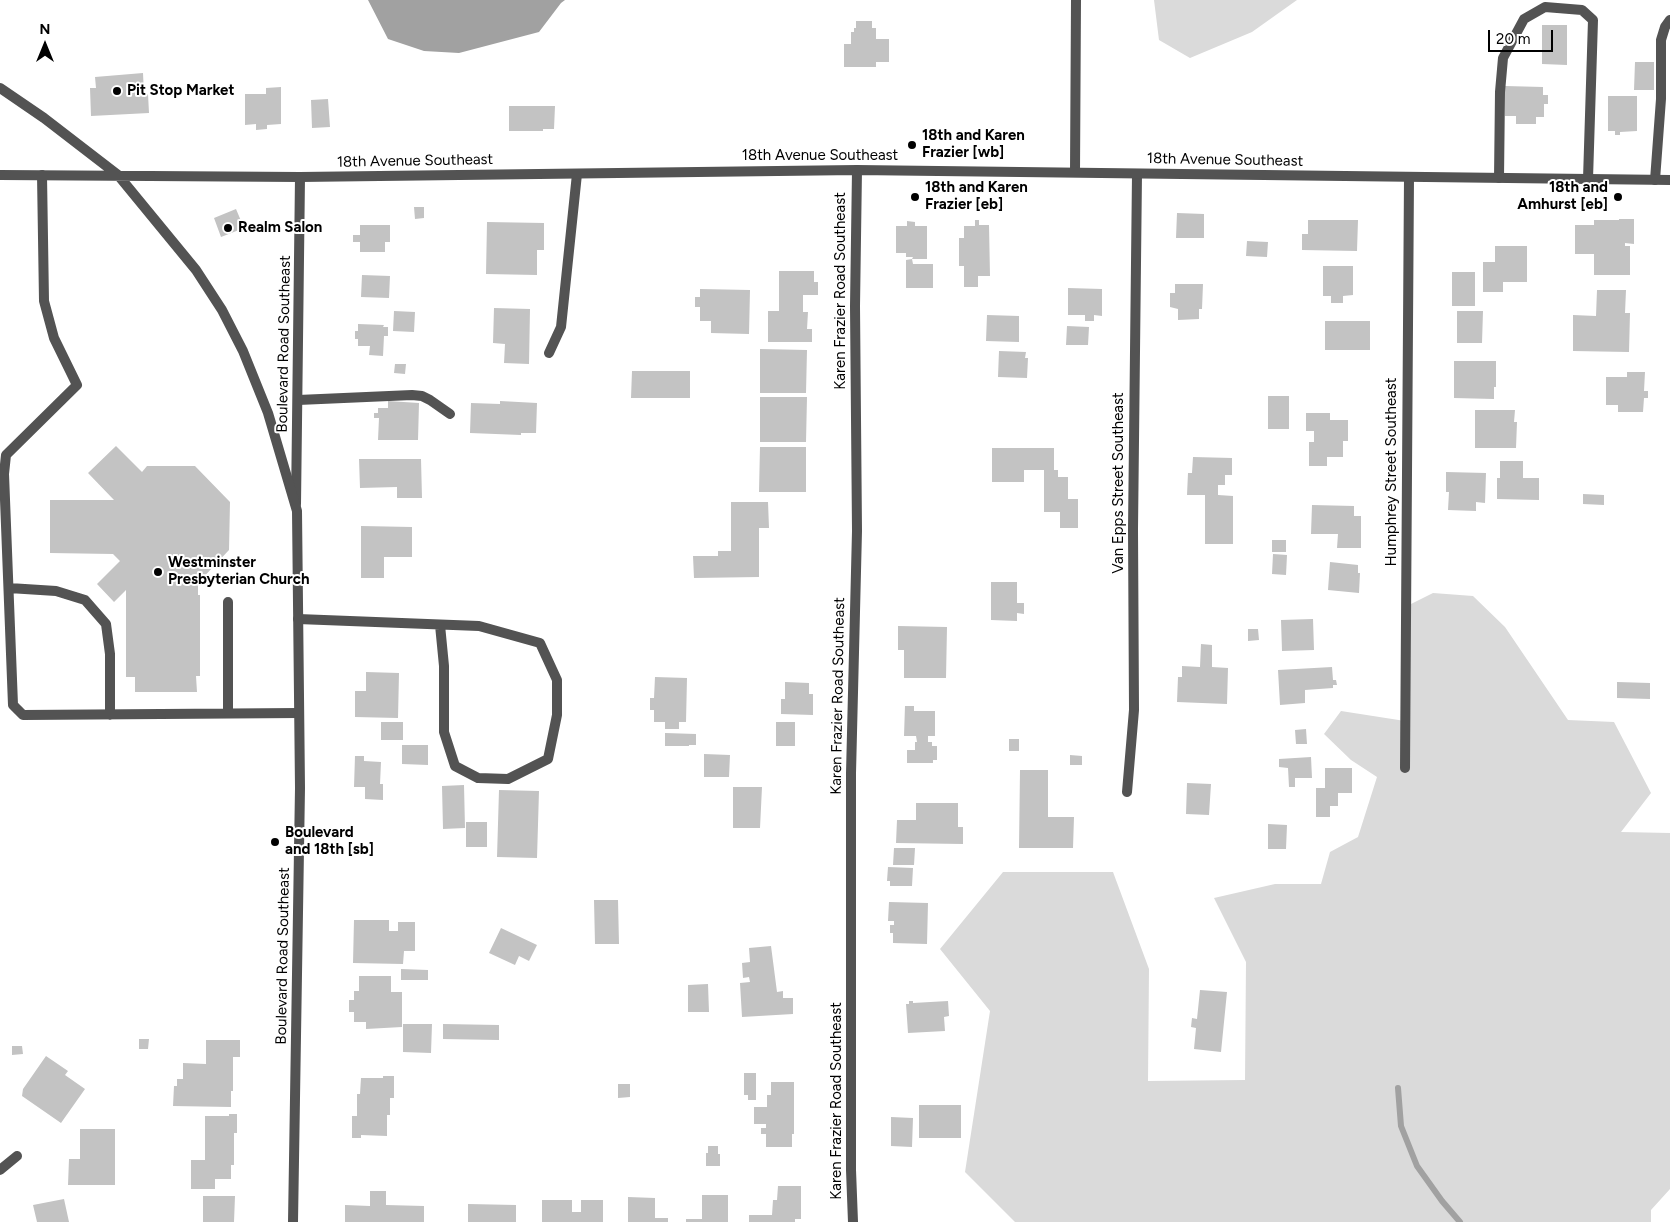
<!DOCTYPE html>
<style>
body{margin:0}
#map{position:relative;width:1670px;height:1222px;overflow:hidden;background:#fff;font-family:Figtree,sans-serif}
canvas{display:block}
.north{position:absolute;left:20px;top:20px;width:50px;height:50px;-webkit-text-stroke:4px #fff;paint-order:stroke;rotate:0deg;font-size:14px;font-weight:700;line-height:20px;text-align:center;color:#000}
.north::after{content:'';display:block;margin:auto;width:18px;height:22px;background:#000;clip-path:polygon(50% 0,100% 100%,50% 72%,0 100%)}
.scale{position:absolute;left:1488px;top:30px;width:65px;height:22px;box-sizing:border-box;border:2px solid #000;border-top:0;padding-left:6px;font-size:15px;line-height:18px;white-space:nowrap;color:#000;-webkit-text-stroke:4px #fff;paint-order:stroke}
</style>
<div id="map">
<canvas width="1670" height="1222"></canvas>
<div class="north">N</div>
<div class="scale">20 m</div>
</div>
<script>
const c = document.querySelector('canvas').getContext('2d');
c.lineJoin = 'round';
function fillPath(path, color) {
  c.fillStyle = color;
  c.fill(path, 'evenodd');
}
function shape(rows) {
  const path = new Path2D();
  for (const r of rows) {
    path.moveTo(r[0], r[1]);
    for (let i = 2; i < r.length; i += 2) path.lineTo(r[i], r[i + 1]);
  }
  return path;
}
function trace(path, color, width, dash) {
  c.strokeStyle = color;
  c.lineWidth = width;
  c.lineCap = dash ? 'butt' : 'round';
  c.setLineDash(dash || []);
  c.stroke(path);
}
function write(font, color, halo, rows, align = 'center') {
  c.font = font + ' Figtree,sans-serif';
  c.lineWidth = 4;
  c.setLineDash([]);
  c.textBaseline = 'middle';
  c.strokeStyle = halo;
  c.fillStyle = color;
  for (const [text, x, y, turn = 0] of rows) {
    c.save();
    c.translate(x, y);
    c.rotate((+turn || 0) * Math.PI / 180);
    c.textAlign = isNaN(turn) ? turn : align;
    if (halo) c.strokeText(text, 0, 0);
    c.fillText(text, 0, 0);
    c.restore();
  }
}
const green = shape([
 [1154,0,1297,0,1252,32,1190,58,1159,40],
 [1433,593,1473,596,1505,627,1568,720,1614,722,1651,793,1621,832,1670,833,1670,1189,1651,1210,1651,1222,1015,1222,965,1172,990,1011,940,949,1003,872,1113,872,1149,969,1148,1081,1245,1080,1246,962,1214,898,1275,884,1321,884,1330,852,1358,837,1377,777,1351,760,1324,734,1341,711,1405,721,1407,606]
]);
const water = shape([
 [368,0,565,0,561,3,539,32,459,53,424,51,388,39]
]);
const stream = shape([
 [1398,1088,1401,1126,1417,1166,1442,1201,1460,1222]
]);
const building = shape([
 [856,21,872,21,872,28,876,28,876,39,889,39,889,62,876,62,876,67,844,67,844,44,851,44,851,32,854,32,854,28,856,28],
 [1542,25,1567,25,1567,65,1542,64],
 [1635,62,1654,62,1654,90,1634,90],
 [143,73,144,95,148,94,149,113,91,116,90,88,96,88,95,77],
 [1505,86,1543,87,1543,95,1548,95,1548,104,1544,104,1544,117,1536,117,1536,124,1516,124,1516,116,1505,116],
 [281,87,281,124,267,125,267,129,256,130,256,124,245,125,245,94,266,94,266,88],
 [1608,96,1637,96,1637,131,1620,132,1620,135,1615,135,1615,131,1608,131],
 [328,99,330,127,312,128,311,100],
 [509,106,555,106,554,129,543,129,543,131,509,131],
 [414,207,424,207,424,218,415,219],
 [236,209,244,228,221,237,214,218],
 [1177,213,1204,214,1204,238,1176,238],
 [1619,219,1634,219,1634,244,1625,243,1625,246,1630,246,1630,275,1594,275,1594,254,1575,254,1575,225,1594,225,1594,220,1619,220],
 [975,220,979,220,979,225,989,225,990,276,978,276,978,287,964,287,964,266,959,266,959,238,964,238,964,226,975,226],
 [1308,220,1358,220,1357,251,1302,250,1302,234,1308,234],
 [907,221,915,222,915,226,927,226,927,259,912,259,913,264,933,264,933,288,906,288,906,260,912,259,913,257,906,257,906,253,896,253,896,226,907,226],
 [487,222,544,223,544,250,537,250,537,275,486,274],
 [360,225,390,225,390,242,385,242,385,252,360,252,360,242,353,242,353,235,360,235],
 [1247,241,1268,242,1267,257,1246,256],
 [1495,246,1527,246,1527,282,1503,282,1503,292,1483,292,1483,262,1495,262],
 [1323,266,1353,266,1353,295,1343,296,1343,303,1331,303,1331,296,1323,296],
 [779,271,814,271,814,282,818,282,818,295,803,295,803,312,808,312,807,329,812,329,812,342,768,342,768,311,779,311],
 [1452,272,1475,272,1475,306,1452,306],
 [362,275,390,276,389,298,361,297],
 [1175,284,1203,284,1202,309,1199,309,1199,319,1178,320,1178,309,1170,307,1170,293,1175,293],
 [1068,288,1102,289,1102,316,1094,315,1094,321,1085,321,1085,315,1068,315],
 [700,289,750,290,749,334,711,333,711,321,700,321,700,307,695,307,695,297,700,297],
 [1597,290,1626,290,1625,313,1630,313,1629,352,1573,351,1573,315,1596,316],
 [494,308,530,309,529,364,504,363,505,344,493,343],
 [394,311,415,312,414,332,393,331],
 [1457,311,1483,311,1482,343,1457,343],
 [987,315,1019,316,1019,342,986,341],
 [1325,321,1370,321,1370,350,1325,350],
 [358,324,384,325,383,327,388,327,388,336,384,336,383,356,369,355,370,346,358,346,358,339,355,339,355,331,358,331],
 [1067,326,1089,327,1088,345,1066,345],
 [760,349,807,350,806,393,760,393],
 [999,351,1026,352,1025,358,1028,358,1027,378,998,377],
 [1454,361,1496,361,1496,387,1494,387,1494,399,1454,398],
 [395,364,406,364,405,374,394,373],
 [632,371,690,371,690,398,631,398],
 [1627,372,1645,372,1644,391,1648,391,1648,398,1644,398,1643,412,1618,412,1618,405,1606,405,1606,377,1627,377],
 [1268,396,1289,396,1289,429,1268,429],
 [760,397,807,397,806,442,760,442],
 [388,401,419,403,418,440,378,440,379,418,374,418,374,413,378,413,378,408,388,408],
 [500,401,537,403,536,433,521,433,521,435,470,433,471,403,500,404],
 [1475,410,1515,410,1514,422,1517,422,1516,448,1475,448],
 [1306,413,1330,413,1330,420,1348,420,1348,441,1343,441,1343,457,1327,457,1327,466,1309,466,1309,442,1314,442,1314,431,1306,431],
 [116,446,142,472,147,466,195,466,230,502,229,550,198,583,198,595,200,595,200,676,196,676,197,692,135,692,135,677,126,677,126,590,114,602,97,584,120,561,113,554,50,553,50,500,114,500,88,473],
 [760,447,806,447,806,492,759,492],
 [992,448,1054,448,1054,470,1058,470,1058,477,1068,477,1068,499,1078,499,1078,528,1060,528,1060,512,1044,512,1044,470,1024,470,1024,482,992,482],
 [1193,457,1232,458,1232,475,1225,475,1225,485,1218,485,1218,495,1233,496,1233,544,1205,544,1205,495,1187,495,1188,473,1192,473],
 [359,459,421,459,422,498,397,498,397,487,360,488],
 [1500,461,1523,461,1523,478,1539,478,1539,500,1497,499,1497,478,1500,478],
 [1446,472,1486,473,1485,503,1476,502,1476,511,1448,510,1449,492,1446,492],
 [1583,494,1604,495,1604,505,1583,504],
 [731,502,768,502,769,528,759,528,759,577,694,578,693,556,718,556,718,551,731,551],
 [1312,505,1354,506,1354,516,1361,516,1361,548,1337,548,1338,534,1311,534],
 [361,526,412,527,412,557,384,557,384,578,361,578],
 [1272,540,1286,540,1286,552,1272,552],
 [1273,554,1287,555,1286,575,1272,574],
 [1330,562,1358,565,1358,573,1360,573,1359,593,1328,590],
 [991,582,1017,582,1017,603,1024,603,1024,614,1017,613,1017,621,991,620],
 [1313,619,1314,650,1282,651,1281,620],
 [898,626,947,627,946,678,904,678,904,650,898,650],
 [1248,629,1258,629,1259,640,1248,641],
 [1201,644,1212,645,1212,667,1228,668,1227,704,1177,702,1178,677,1182,677,1182,666,1200,667],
 [1332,667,1333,680,1336,680,1337,685,1333,685,1333,688,1305,690,1305,703,1280,705,1278,670],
 [366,672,399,673,398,718,355,717,355,691,366,691],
 [655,677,687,678,686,722,679,722,679,729,665,729,665,722,654,722,654,710,650,710,650,698,654,698],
 [785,682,809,683,809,694,813,694,813,715,781,714,781,699,785,699],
 [1617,682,1650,683,1650,699,1617,698],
 [905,706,914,706,914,711,935,711,935,736,928,736,928,742,932,742,932,746,937,746,937,760,933,760,933,763,907,763,907,750,915,750,915,742,917,742,916,736,904,736],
 [381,722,403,722,403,740,381,740],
 [776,722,795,722,795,746,776,746],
 [1306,729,1307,744,1296,744,1295,730],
 [665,733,696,734,696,745,689,745,689,746,665,746],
 [1009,739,1019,739,1019,751,1009,751],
 [402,745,428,745,428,765,402,764],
 [704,754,730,755,729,777,704,777],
 [1070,755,1082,756,1082,765,1070,765],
 [355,756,364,756,364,761,381,762,380,784,383,784,383,800,365,799,365,787,354,787],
 [1311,757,1312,778,1295,778,1295,787,1289,787,1288,768,1279,767,1279,759],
 [1325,768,1352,768,1352,793,1338,793,1338,806,1330,806,1330,817,1316,817,1316,788,1325,788],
 [1020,770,1048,770,1048,817,1074,817,1073,848,1019,848],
 [1187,783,1211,784,1209,815,1186,814],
 [464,785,465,828,443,829,442,786],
 [733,787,762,787,760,828,733,828],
 [499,790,539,791,537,858,497,857],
 [916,803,958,803,958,827,963,827,963,844,896,843,897,820,916,820],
 [466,822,487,822,487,847,466,847],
 [1268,824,1287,825,1286,849,1268,849],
 [894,848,915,848,914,865,893,865],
 [888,867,913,868,912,886,890,886,890,881,887,881],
 [594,900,618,900,619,944,595,944],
 [889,902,928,903,927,944,893,943,893,933,890,933,890,925,894,925,894,921,888,921],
 [354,920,389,920,389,931,398,931,398,922,415,922,415,951,404,951,403,964,353,963],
 [501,928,537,945,529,961,519,956,515,965,489,953],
 [771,946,777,992,783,991,783,998,793,998,793,1014,742,1017,740,983,750,982,749,977,743,978,742,963,750,962,749,948],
 [401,969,428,970,428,980,401,980],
 [359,976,391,976,391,992,402,992,402,1027,366,1029,366,1022,354,1022,354,1012,349,1012,349,1000,354,1000,354,991,359,991],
 [708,984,709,1012,688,1012,688,985],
 [1200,990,1227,992,1221,1052,1194,1049,1196,1028,1191,1027,1192,1018,1197,1019],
 [909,1001,913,1001,913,1003,948,1001,949,1016,944,1017,945,1031,908,1033,906,1004,909,1004],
 [403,1024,432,1024,431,1053,403,1052],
 [443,1024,499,1025,499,1040,443,1039],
 [139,1039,149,1039,148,1049,139,1049],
 [206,1040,240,1040,240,1057,233,1057,233,1091,231,1091,231,1107,173,1106,174,1086,177,1086,177,1079,183,1079,183,1063,206,1064],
 [12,1046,22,1046,23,1054,12,1055],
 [46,1056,68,1071,65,1075,85,1089,61,1123,22,1096,23,1089],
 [744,1073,756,1073,756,1100,748,1100,748,1095,744,1095],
 [383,1076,394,1076,394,1098,390,1098,390,1115,387,1115,387,1136,361,1135,361,1138,352,1138,352,1116,357,1116,357,1094,360,1094,361,1078,383,1078],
 [771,1082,794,1082,794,1134,792,1134,792,1147,766,1147,766,1134,761,1134,761,1128,766,1128,766,1124,754,1124,754,1107,767,1107,767,1095,771,1095],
 [618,1084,630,1084,630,1097,618,1098],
 [919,1105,961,1105,961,1138,919,1138],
 [229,1114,237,1114,237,1133,234,1133,234,1165,231,1165,231,1179,215,1179,215,1189,191,1189,191,1160,205,1160,205,1116,229,1116],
 [891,1117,913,1118,912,1147,891,1146],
 [80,1129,115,1129,115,1185,68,1185,69,1159,80,1159],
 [708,1146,718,1146,718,1154,720,1154,720,1166,706,1166,706,1153,708,1153],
 [778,1186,801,1186,801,1219,795,1219,795,1222,749,1222,749,1215,772,1215,773,1200,777,1200],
 [370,1191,386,1191,386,1205,424,1206,424,1222,345,1222,345,1205,370,1206],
 [702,1195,728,1195,728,1222,686,1222,686,1219,702,1219],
 [203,1196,235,1196,234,1222,203,1222],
 [628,1197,655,1198,655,1218,668,1218,668,1222,628,1222],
 [64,1199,69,1222,37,1222,33,1205],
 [542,1200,572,1200,572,1212,581,1212,581,1200,603,1200,603,1222,542,1222],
 [468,1204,516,1205,516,1222,468,1222]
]);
const service = shape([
 [42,175,44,301,54,338,77,385,6,455,4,474,13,705,23,715,299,713],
 [1499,178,1500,92,1503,58,1524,19,1545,7,1582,10,1593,20,1588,179],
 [549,353,561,327,577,174],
 [298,400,412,395,422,396,430,400,450,414],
 [9,588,56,591,85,600,106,624,110,654,110,715],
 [298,619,479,626,540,643,557,680,557,715,548,759,508,779,478,778,455,766,444,732,444,666,440,625],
 [228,713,228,602]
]);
const minor = shape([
 [1075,172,1076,0],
 [1655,180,1661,99,1661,40,1665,27,1670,20],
 [296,504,300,177],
 [1405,768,1409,177],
 [1127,792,1134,710,1133,529,1137,174],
 [0,1170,17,1156],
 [853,1222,851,1170,851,773,857,531,855,306,857,170]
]);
const tertiary = shape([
 [0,88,44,118,118,175,196,270,222,310,243,351,268,413,297,511,300,788,293,1222],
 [0,175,300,177,857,170,1670,180]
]);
const markers = [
 [117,91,5,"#000"],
 [912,145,5,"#000"],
 [915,197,5,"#000"],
 [1618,197,5,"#000"],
 [228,228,5,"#000"],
 [158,572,5,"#000"],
 [275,842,5,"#000"]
];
const poiNames = [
 ["Pit Stop Market",127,91],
 ["18th and Karen",922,136],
 ["Frazier [wb]",922,153],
 ["18th and Karen",925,188],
 ["Frazier [eb]",925,205],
 ["18th and",1608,188,"right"],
 ["Amhurst [eb]",1608,205,"right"],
 ["Realm Salon",238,228],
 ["Westminster",168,563],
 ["Presbyterian Church",168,580],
 ["Boulevard",285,833],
 ["and 18th [sb]",285,850]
];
const streetNames = [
 ["18th Avenue Southeast",820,156],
 ["18th Avenue Southeast",1225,160,1],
 ["18th Avenue Southeast",415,161,-1],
 ["Karen Frazier Road Southeast",841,291,-90],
 ["Boulevard Road Southeast",284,344,-89],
 ["Humphrey Street Southeast",1392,472,-90],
 ["Van Epps Street Southeast",1119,483,-90],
 ["Karen Frazier Road Southeast",838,696,-89],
 ["Boulevard Road Southeast",283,956,-89],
 ["Karen Frazier Road Southeast",837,1101,-90]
];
fillPath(green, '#dadada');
fillPath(water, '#a1a1a1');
trace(stream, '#a1a1a1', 6);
fillPath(building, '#c3c3c3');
trace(service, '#535353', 10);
trace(minor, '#535353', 10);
trace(tertiary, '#535353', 10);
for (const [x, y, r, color] of markers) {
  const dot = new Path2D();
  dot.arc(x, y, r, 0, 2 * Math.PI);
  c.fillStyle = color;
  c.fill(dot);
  trace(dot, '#fff', 2);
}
write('bold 15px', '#000', '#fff', poiNames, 'left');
write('15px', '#000', '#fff', streetNames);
</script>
